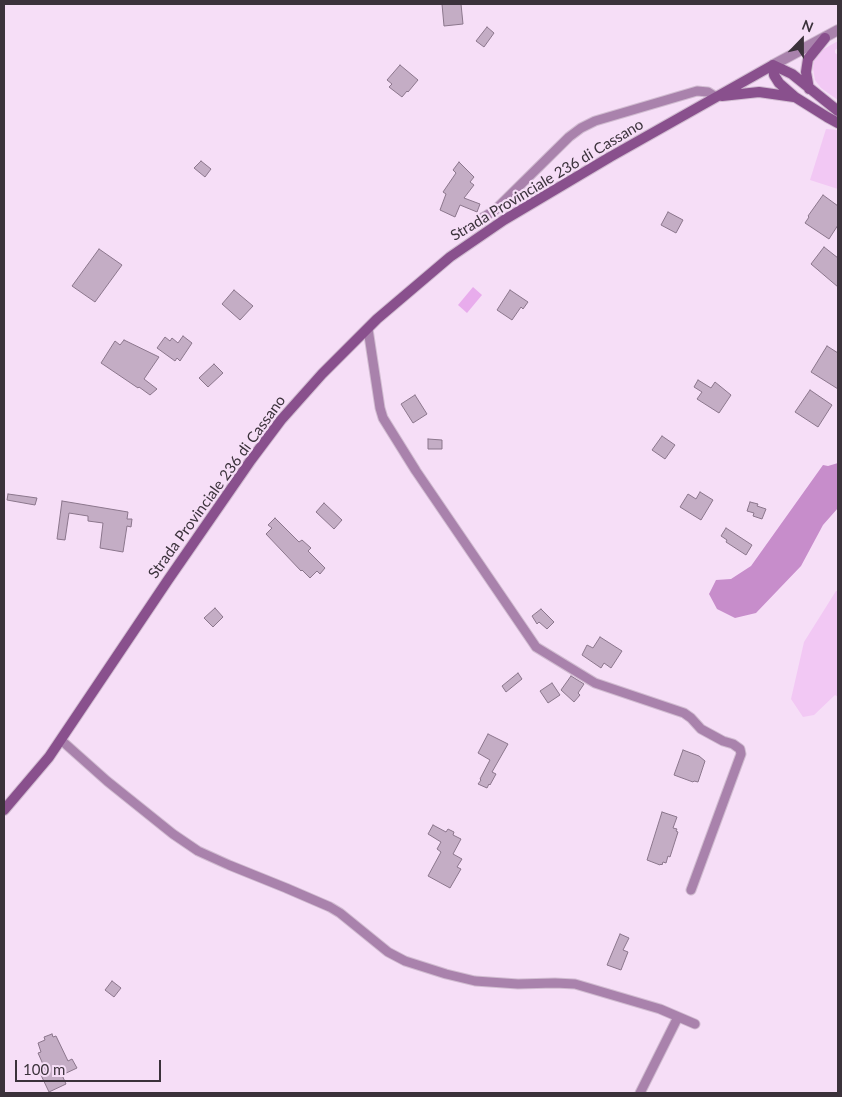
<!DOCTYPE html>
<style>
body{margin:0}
#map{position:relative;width:842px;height:1097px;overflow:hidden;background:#f6def7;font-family:Lato,sans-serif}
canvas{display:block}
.frame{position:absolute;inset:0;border:5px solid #3b323b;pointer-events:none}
.north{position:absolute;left:777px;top:15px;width:50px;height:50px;-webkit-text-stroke:4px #f6def7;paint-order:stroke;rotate:22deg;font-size:14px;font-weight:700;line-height:20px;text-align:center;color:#3b323b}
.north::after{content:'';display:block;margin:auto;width:18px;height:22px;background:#3b323b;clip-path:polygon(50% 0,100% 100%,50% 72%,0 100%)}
.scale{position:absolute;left:15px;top:1060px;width:146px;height:22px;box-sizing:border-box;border:2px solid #3b323b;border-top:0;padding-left:6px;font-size:15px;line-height:18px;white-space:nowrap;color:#3b323b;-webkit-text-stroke:4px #f6def7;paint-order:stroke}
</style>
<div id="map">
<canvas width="842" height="1097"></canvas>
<div class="frame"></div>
<div class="north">N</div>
<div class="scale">100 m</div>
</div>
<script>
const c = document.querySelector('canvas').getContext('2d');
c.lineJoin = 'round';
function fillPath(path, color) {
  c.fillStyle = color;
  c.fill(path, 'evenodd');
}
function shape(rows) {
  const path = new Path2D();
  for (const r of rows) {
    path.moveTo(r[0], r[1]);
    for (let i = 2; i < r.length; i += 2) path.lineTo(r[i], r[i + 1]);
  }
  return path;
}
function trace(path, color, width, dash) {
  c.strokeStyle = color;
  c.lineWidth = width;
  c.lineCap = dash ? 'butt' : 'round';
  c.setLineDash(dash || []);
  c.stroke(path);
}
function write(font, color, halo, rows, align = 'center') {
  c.font = font + ' Lato,sans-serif';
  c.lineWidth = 4.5;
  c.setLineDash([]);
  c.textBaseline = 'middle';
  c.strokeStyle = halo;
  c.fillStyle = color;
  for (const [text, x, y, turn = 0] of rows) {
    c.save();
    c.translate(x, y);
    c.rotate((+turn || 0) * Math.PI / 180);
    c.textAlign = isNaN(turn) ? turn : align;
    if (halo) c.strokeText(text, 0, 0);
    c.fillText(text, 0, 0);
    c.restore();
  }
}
const green = shape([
 [838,41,838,48,835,50,835,53,838,55,838,100,821,88,815,80,813,68,814,59,822,50],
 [826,129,838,130,838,189,810,180],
 [836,591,838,591,838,697,835,695,814,715,803,717,791,699,804,642]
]);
const forest = shape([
 [838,463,838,508,823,525,801,566,756,613,735,618,717,609,709,594,716,580,731,579,751,566,823,465,828,466]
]);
const water = shape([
 [473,287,482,295,467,313,458,305]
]);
const building = shape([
 [442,4,461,4,463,24,444,26,442,4],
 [487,27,494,33,484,47,476,41,487,27],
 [400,65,418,80,408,92,407,91,402,97,389,87,392,84,387,80,400,65],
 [201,161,211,169,205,177,194,168,201,161],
 [459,162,474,177,470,182,474,185,464,198,480,204,477,212,460,205,455,217,440,210,446,194,443,192,456,173,453,170,459,162],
 [823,195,838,206,838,225,829,239,805,223,809,217,808,216,823,195],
 [668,212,683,220,676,233,661,225,668,212],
 [824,247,838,258,838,287,811,264,824,247],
 [99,249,122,265,95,302,72,286,99,249],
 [234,290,253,306,240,320,222,304,234,290],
 [510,290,528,302,523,309,521,307,512,320,497,310,510,290],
 [183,336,192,343,180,361,177,358,175,361,157,348,165,337,170,341,172,338,178,343,183,336],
 [124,340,159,357,144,379,157,389,150,395,139,387,138,388,101,363,115,341,120,345,124,340],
 [827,346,838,353,838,389,811,372,827,346],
 [214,364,223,373,208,387,199,378,214,364],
 [698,380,711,388,715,382,731,395,719,413,697,399,702,392,694,387,698,380],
 [810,390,832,405,818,427,795,412,810,390],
 [415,395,427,414,413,423,401,404,415,395],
 [662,436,675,445,665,459,652,450,662,436],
 [428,439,442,440,442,449,428,449,428,439],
 [700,492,713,500,701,520,680,507,688,494,696,499,700,492],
 [8,494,37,498,35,505,7,500,8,494],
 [62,501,128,512,127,519,132,519,131,527,127,526,123,552,100,548,103,523,88,521,88,516,69,513,65,540,57,539,62,501],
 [750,502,758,504,757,506,766,509,762,519,753,516,754,513,747,511,750,502],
 [324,503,342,520,334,529,316,512,324,503],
 [275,518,299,542,302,540,311,548,308,551,325,568,320,574,317,571,310,578,302,570,301,571,266,534,272,528,268,525,275,518],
 [726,528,752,545,746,555,726,542,727,540,721,536,726,528],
 [215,608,223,617,213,627,204,618,215,608],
 [541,609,554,622,547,629,539,622,537,624,532,616,541,609],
 [600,637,622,651,611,668,604,663,601,668,582,655,587,645,593,648,600,637],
 [518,673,522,679,506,692,502,686,518,673],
 [571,676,584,684,578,693,580,695,574,702,561,690,571,676],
 [552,683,560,695,548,703,540,691,552,683],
 [488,734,508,744,492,772,496,774,490,785,489,784,487,788,478,784,481,780,480,779,490,760,478,753,488,734],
 [683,750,699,756,705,761,698,782,694,781,693,782,674,775,683,750],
 [662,812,677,817,673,828,677,829,676,831,678,832,670,857,668,856,666,863,663,862,662,865,661,864,660,865,647,860,662,812],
 [433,825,446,832,448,829,454,832,453,835,461,839,453,854,462,859,457,867,461,869,450,888,428,876,441,852,437,849,441,842,428,834,433,825],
 [620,934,629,938,623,950,628,952,621,970,607,965,620,934],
 [112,981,121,988,114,997,105,990,112,981],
 [52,1034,53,1037,56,1036,68,1061,72,1059,77,1068,62,1075,66,1084,49,1092,40,1073,46,1071,38,1053,41,1052,38,1043,45,1040,44,1037,52,1034]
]);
const minor = shape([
 [482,218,494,211,569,137,581,128,595,121,697,91,708,92,716,97],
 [368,329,380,408,383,418,416,471,536,647,595,683,684,713,691,718,701,729,723,741,733,744,740,749,741,754,691,890],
 [61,740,107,781,173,834,198,851,229,865,286,888,330,907,340,913,388,952,405,961,446,974,475,981,518,984,555,983,575,984,660,1009,695,1024],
 [640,1093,678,1017]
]);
const tertiary = shape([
 [773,65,838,30]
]);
const secondary = shape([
 [773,65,774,75,779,83,795,97,827,117,838,123],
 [773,65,792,74,838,111],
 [809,89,806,72,808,59,825,38],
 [722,96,759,92,794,97],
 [4,810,49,757,168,580,251,460,281,420,322,374,377,319,450,257,504,220,610,157,773,65]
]);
const streetNames = [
 ["Strada Provinciale 236 di Cassano",547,180,-31],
 ["Strada Provinciale 236 di Cassano",217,487,-54]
];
fillPath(green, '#f2c8f4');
fillPath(forest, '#c78dcb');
fillPath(water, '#e8acec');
fillPath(building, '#c4adc5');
trace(building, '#8b768c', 1);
trace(minor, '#d1bcd1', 11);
trace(tertiary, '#d1bcd1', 12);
trace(secondary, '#d1bcd1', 12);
trace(minor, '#a982ac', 9);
trace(tertiary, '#a982ac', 10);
trace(secondary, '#89508d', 10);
write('15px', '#3b323b', '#f6def7', streetNames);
</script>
